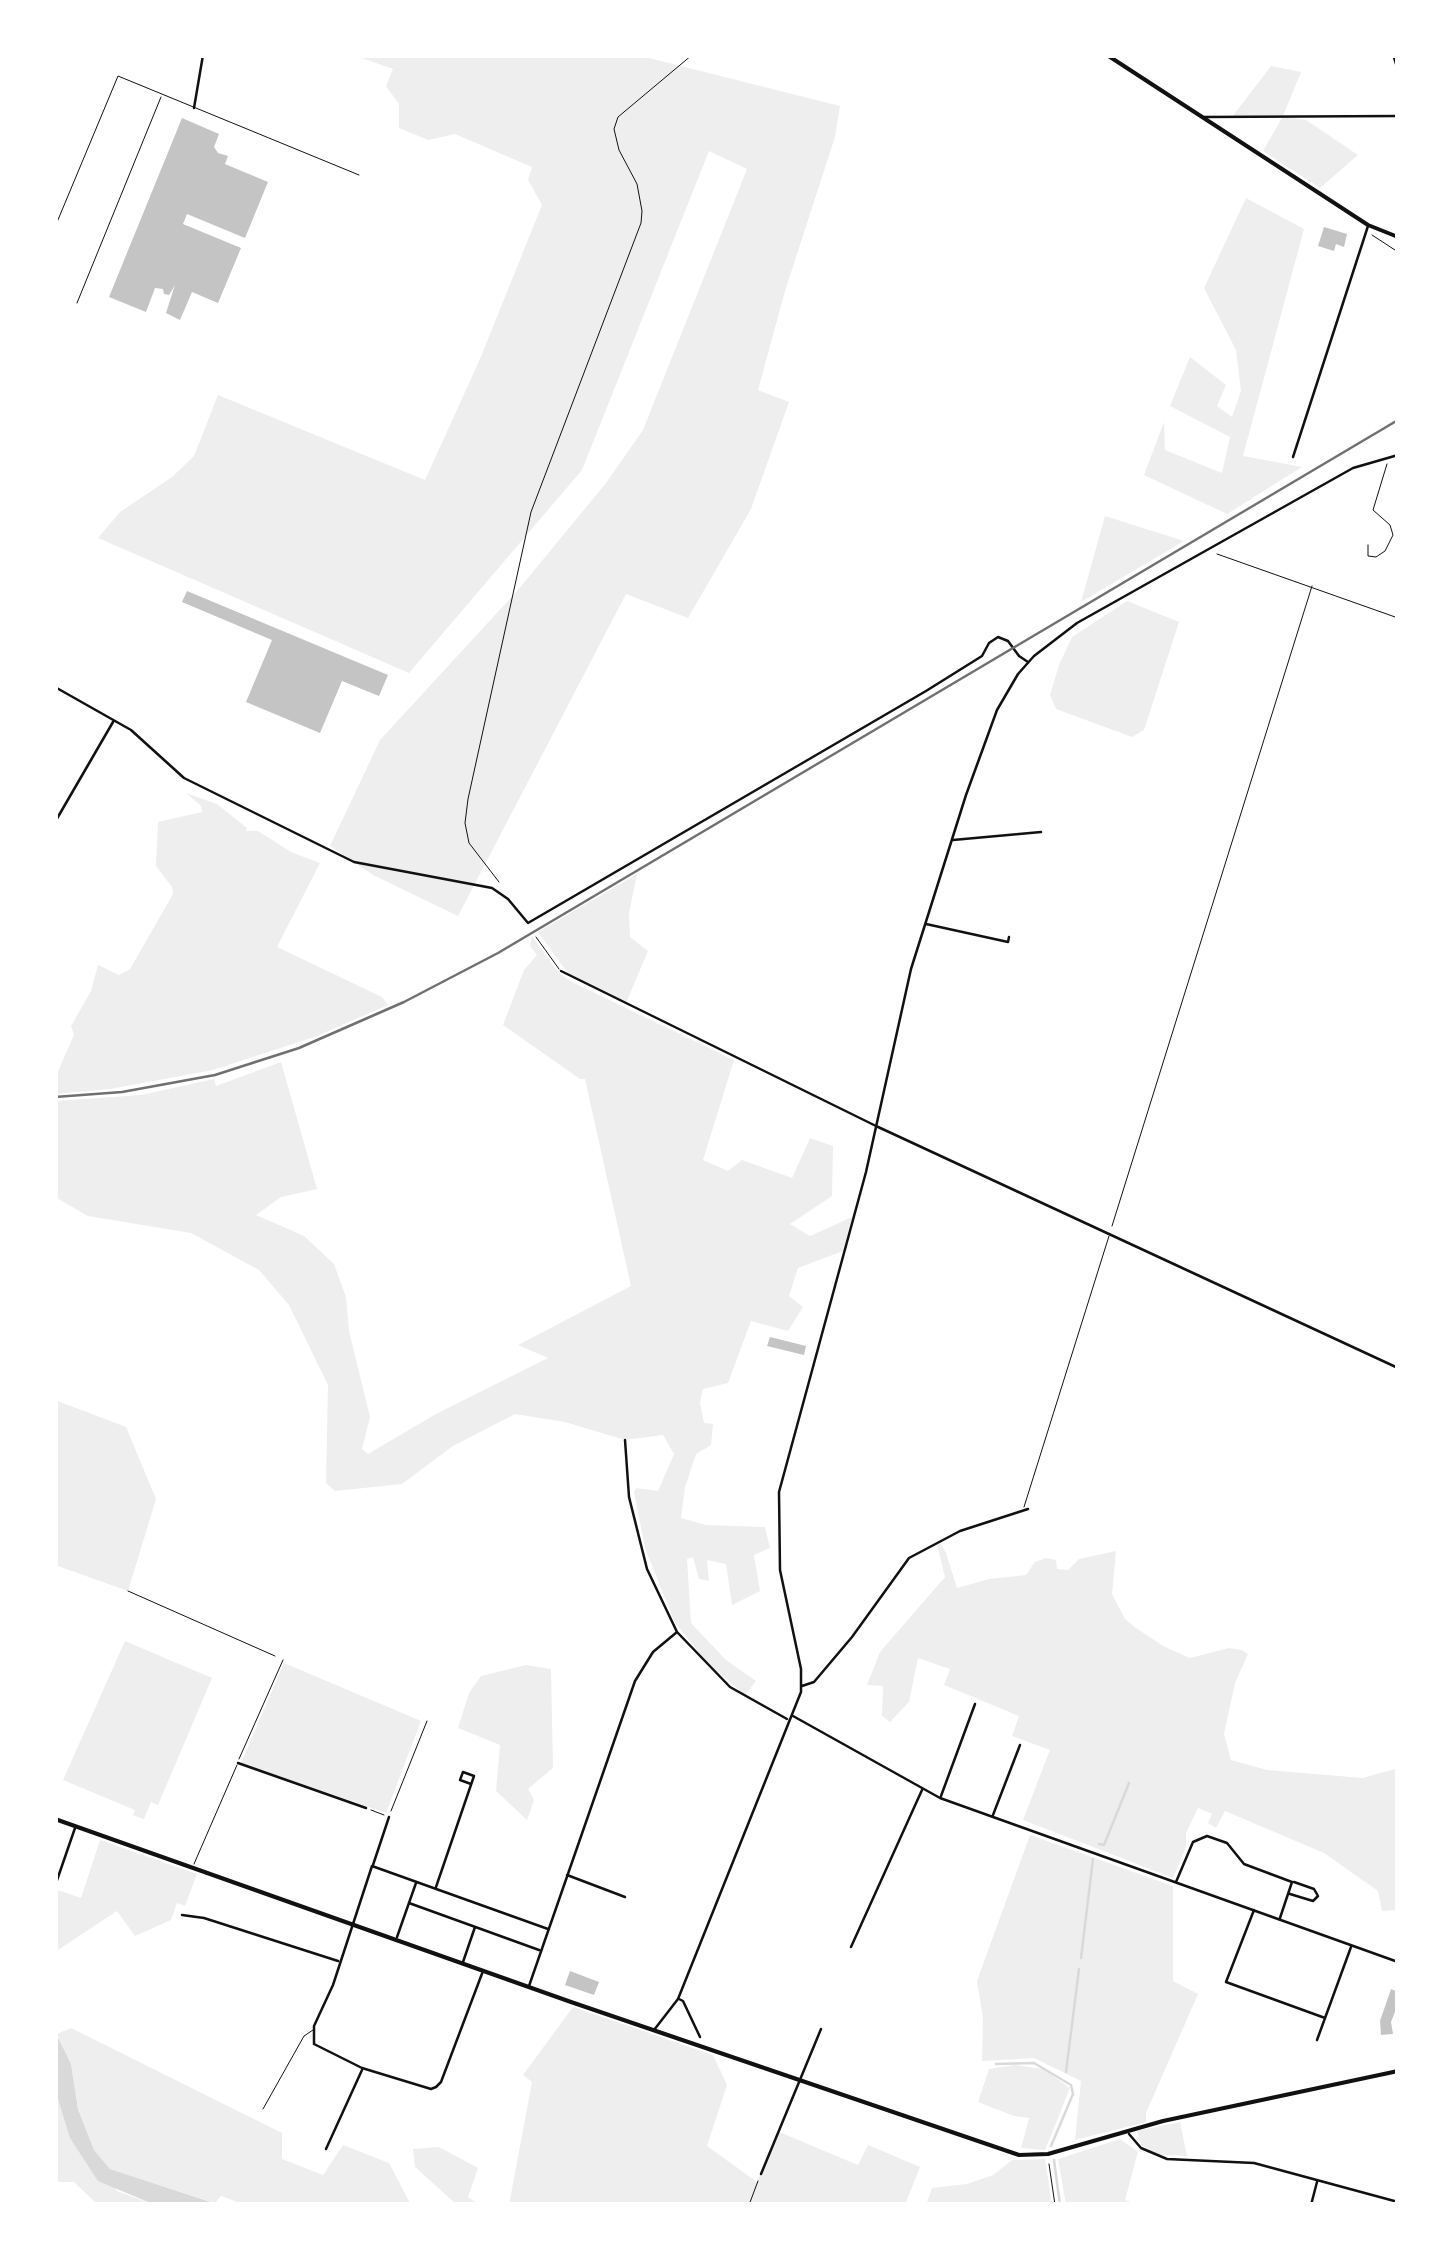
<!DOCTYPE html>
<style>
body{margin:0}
#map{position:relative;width:1453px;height:2260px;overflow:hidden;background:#fff;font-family:Poppins,sans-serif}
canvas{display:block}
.frame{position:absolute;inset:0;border:58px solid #fff;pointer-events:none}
</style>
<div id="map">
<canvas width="1453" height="2260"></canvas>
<div class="frame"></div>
</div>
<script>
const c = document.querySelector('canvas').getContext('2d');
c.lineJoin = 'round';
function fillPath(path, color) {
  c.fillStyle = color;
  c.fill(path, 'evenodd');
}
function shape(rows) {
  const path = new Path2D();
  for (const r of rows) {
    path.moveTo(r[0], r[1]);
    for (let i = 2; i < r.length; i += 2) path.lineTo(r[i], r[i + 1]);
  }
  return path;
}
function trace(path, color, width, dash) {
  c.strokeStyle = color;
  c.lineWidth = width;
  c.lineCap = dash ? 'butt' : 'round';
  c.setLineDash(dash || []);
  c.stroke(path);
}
const green = shape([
 [354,55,637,55,840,106,835,137,785,291,758,390,789,402,751,509,688,618,626,594,458,916,373,875,330,846,380,740,518,590,606,483,643,430,747,169,709,151,582,470,409,673,98,538,120,512,172,477,194,456,218,395,425,480,480,359,542,205,528,180,532,167,455,134,428,140,399,128,399,104,386,86,393,69],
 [1271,66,1301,72,1283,116,1306,120,1358,155,1320,188,1263,151,1282,118,1232,117],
 [1246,198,1304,229,1243,456,1302,467,1227,514,1144,475,1164,422,1165,450,1222,473,1230,437,1170,406,1190,357,1226,385,1217,406,1232,417,1241,391,1236,350,1204,288],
 [1105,516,1184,541,1081,602],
 [1127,601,1179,622,1144,730,1132,737,1056,709,1050,695,1059,665,1072,637],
 [186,793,217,804,247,828,246,831,258,831,291,852,320,863,277,947,382,997,388,1005,317,1036,213,1070,110,1089,55,1094,55,1078,74,1035,71,1026,91,991,98,965,119,975,130,969,173,894,172,887,156,866,158,822,202,812,201,806],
 [637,874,629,913,630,937,648,951,626,1003,569,975,538,932],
 [532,936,558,972,570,981,734,1060,703,1160,728,1171,742,1160,792,1178,810,1138,833,1146,832,1196,790,1224,810,1236,852,1217,843,1251,798,1268,789,1296,803,1307,788,1331,751,1321,728,1383,703,1389,700,1403,704,1423,713,1424,711,1445,696,1454,685,1487,681,1518,706,1525,765,1527,770,1548,754,1555,760,1591,732,1605,726,1564,707,1560,709,1581,699,1579,693,1557,687,1559,691,1623,726,1660,756,1681,745,1695,707,1663,674,1621,645,1548,634,1492,636,1488,658,1491,674,1454,663,1435,625,1440,565,1422,515,1414,453,1446,402,1484,335,1491,326,1483,328,1385,289,1305,259,1270,191,1233,88,1216,55,1197,55,1101,141,1095,214,1079,216,1086,281,1062,317,1189,281,1197,256,1215,304,1236,334,1264,346,1297,349,1331,370,1417,362,1449,368,1454,436,1414,548,1358,518,1345,631,1286,585,1079,580,1079,503,1025,524,970,537,955,530,946],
 [55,1400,126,1427,156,1499,128,1591,55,1565],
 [937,1544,941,1544,946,1553,957,1588,989,1579,1026,1575,1035,1562,1046,1558,1056,1560,1057,1569,1068,1570,1079,1559,1116,1551,1112,1594,1125,1619,1136,1628,1165,1647,1190,1658,1229,1648,1242,1650,1248,1654,1235,1683,1224,1734,1231,1760,1267,1770,1363,1778,1398,1768,1398,1910,1382,1911,1378,1891,1324,1853,1225,1811,1216,1828,1208,1823,1212,1814,1198,1808,1186,1833,1186,1847,1173,1878,1023,1820,1050,1750,1012,1736,1019,1716,944,1685,950,1669,918,1658,909,1702,890,1722,882,1716,883,1686,867,1685,880,1652,945,1577],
 [125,1641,212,1678,158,1805,151,1802,144,1819,133,1815,135,1810,63,1780],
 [284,1663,421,1721,386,1813,241,1763],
 [526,1665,551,1669,553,1768,528,1789,534,1800,527,1820,496,1791,500,1745,458,1728,469,1693,481,1676],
 [1030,1835,1173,1886,1173,1981,1198,1994,1146,2113,1146,2122,1075,2140,1081,2081,1034,2058,982,2061,983,2018,977,1981],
 [100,1840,197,1874,185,1906,177,1903,171,1920,135,1936,117,1911,55,1952,55,1889,81,1898],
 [573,2007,713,2055,727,2085,707,2146,757,2182,779,2132,858,2165,868,2145,920,2167,905,2205,509,2205,532,2082,523,2075],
 [71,2028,282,2133,282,2159,323,2175,343,2145,389,2163,411,2205,246,2205,221,2196,215,2203,110,2169,94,2150,78,2108,71,2064,57,2034],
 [1015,2065,1043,2069,1070,2088,1045,2150,1021,2148,1029,2118,1014,2116,978,2102,989,2069],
 [55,2084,58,2099,117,2191,155,2205,98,2205,74,2182,55,2182],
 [1180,2122,1187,2156,1158,2155,1141,2145,1137,2131],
 [1120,2139,1138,2152,1125,2200,1140,2205,1066,2205,1058,2159],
 [439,2147,478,2168,468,2197,480,2205,457,2205,415,2167,413,2149],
 [1045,2159,1052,2205,926,2205,932,2188,967,2184,993,2175,1012,2160]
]);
const water = shape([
 [55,2031,71,2064,78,2109,94,2150,110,2169,220,2205,155,2205,98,2181,70,2138,58,2099]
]);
const stream = shape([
 [1099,1844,1104,1845,1129,1783],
 [1081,1958,1093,1859],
 [996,2064,1034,2063,1071,2085,1073,2094,1051,2146],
 [1066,2072,1079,1969],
 [1054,2160,1060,2205]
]);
const building = shape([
 [182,118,219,134,214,147,218,153,228,156,225,164,268,182,245,238,187,214,183,224,241,248,218,303,192,292,180,320,166,313,175,285,169,295,164,294,163,289,155,288,146,312,109,297],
 [1324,227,1347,234,1344,247,1336,244,1334,251,1318,246],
 [187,591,388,675,379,696,342,681,320,733,246,702,272,640,182,602],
 [770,1337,806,1346,804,1355,767,1346],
 [570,1971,599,1982,594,1995,565,1985],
 [1391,1989,1398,1992,1398,2004,1391,2022,1393,2034,1381,2035,1380,2021]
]);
const path = shape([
 [1372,235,1398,252],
 [1368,545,1368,556,1376,557,1385,551,1393,535,1390,525,1373,510,1387,464],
 [1217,554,1398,618],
 [499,882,469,843,465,823,468,799,531,512,641,223,642,211,637,184,619,150,614,129,618,117,692,55],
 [1112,1226,1312,586],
 [128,1591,275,1656],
 [371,1810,384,1815],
 [391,1811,427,1721],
 [1049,2164,1055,2205],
 [749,2205,758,2181]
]);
const service = shape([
 [55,227,118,76,359,175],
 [77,303,161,97],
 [536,937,559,969],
 [1024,1507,1109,1236],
 [239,1759,283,1660],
 [194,1864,237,1765],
 [263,2109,304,2036,313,2030]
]);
const minor = shape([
 [194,108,203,55],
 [1204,117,1398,116],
 [1293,457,1368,226],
 [55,687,131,730,184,778,354,862,492,888,508,899,528,923,926,691,982,656,989,643,998,637,1008,641,1019,656,1028,662],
 [55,822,113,722],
 [953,840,1041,832],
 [926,924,1008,942,1009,937],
 [561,971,876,1126,1398,1368],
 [625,1440,629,1497,647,1569,677,1632,730,1687,787,1719],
 [802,1686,814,1682,852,1637,909,1558,960,1531,1028,1509],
 [793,1716,940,1798,1398,1962],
 [238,1763,366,1808],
 [941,1796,975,1704],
 [993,1815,1020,1745],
 [373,1865,389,1817],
 [567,1875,625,1897],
 [1176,1882,1193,1842,1207,1836,1227,1843,1244,1864,1292,1882,1280,1918],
 [55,1886,75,1828],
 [436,1887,474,1776,463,1772,460,1780,471,1784],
 [1290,1894,1313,1901,1318,1896,1314,1889,1294,1882],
 [409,1903,539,1950],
 [1254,1910,1226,1982,1325,2018],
 [182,1915,204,1918,338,1961],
 [397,1937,416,1883],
 [851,1947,922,1790],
 [463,1962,475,1927],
 [483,1971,441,2082,436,2087,431,2089,362,2068,314,2044,314,2026,333,1985,372,1866,548,1929],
 [529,1986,635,1681,653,1652,677,1632],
 [679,1999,683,2001,700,2037],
 [654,2030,678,1999,801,1692,801,1669,780,1570,779,1492,866,1172,911,969,966,795,997,710,1018,674,1034,656,1077,623,1353,468,1398,455],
 [1317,2040,1351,1947],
 [1129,2134,1141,2148,1167,2159,1254,2163,1398,2202],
 [326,2149,362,2070],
 [761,2174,821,2029],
 [1311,2205,1317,2182]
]);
const tertiary = shape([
 [1107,55,1368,225,1398,237],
 [1394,55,1398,68]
]);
const secondary = shape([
 [55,1819,571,2002,1019,2155,1048,2154,1163,2121,1398,2071]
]);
const rail = shape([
 [55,1097,122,1092,215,1075,299,1048,404,1002,498,953,1398,420]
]);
fillPath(green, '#eee');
fillPath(water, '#d9d9d9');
trace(stream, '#d9d9d9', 2.5);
fillPath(building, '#c4c4c4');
trace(path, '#111', 1);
trace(service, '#111', 1);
trace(minor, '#111', 2.5);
trace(tertiary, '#111', 4);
trace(secondary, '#111', 4);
trace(rail, '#707070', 2.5);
</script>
